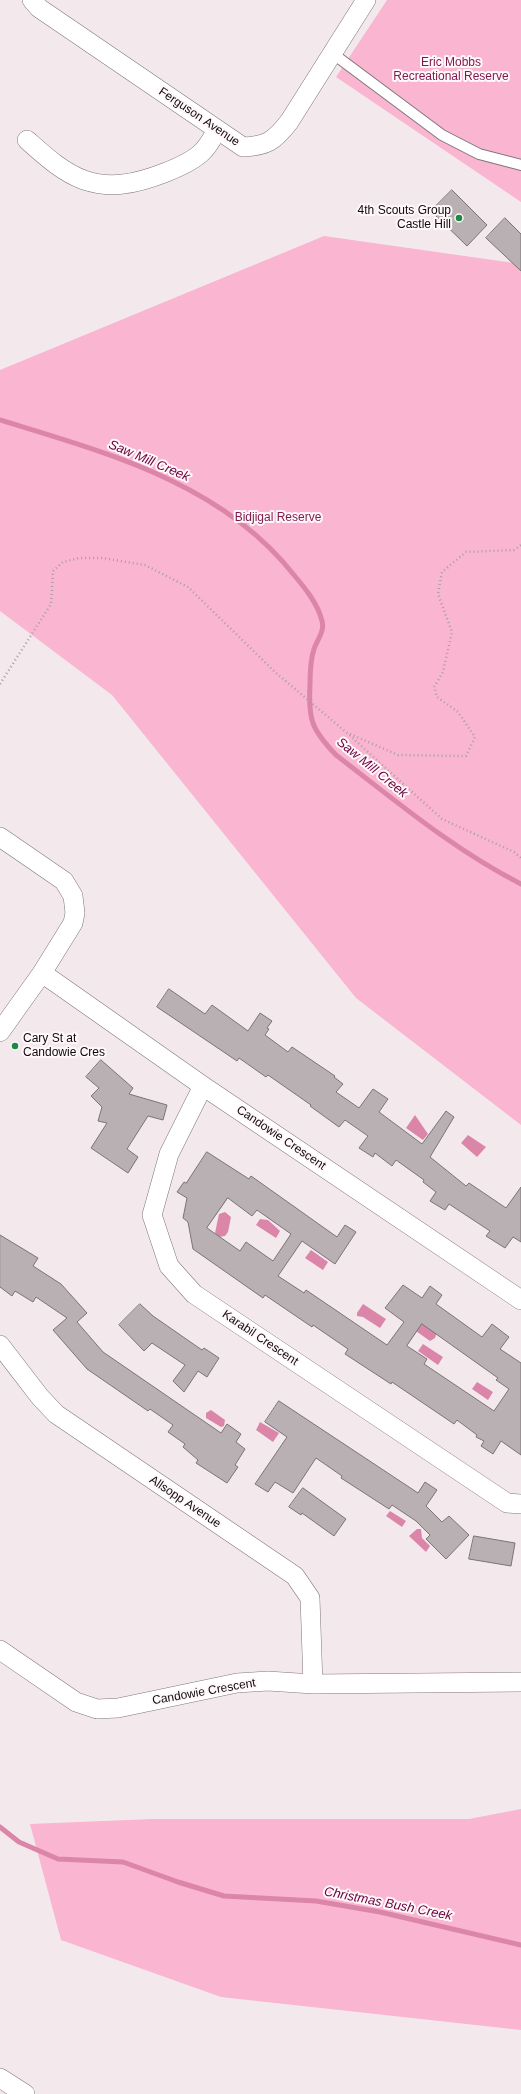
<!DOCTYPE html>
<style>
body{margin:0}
canvas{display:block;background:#f3e9ec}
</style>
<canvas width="521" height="2094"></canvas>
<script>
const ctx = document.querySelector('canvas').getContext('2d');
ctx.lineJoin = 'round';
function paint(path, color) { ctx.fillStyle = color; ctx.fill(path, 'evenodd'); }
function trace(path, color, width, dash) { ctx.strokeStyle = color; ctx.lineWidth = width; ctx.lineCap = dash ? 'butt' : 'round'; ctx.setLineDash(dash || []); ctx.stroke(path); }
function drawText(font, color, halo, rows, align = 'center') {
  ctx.font = font + ' Helvetica,sans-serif'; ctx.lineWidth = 4; ctx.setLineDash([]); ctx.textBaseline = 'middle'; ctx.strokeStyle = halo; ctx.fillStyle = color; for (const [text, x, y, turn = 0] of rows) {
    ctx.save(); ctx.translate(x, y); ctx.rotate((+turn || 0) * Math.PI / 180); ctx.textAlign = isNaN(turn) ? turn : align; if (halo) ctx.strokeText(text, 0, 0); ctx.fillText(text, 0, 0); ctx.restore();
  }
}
paint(new Path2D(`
 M387,0h134v202l-185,-125z
 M324,236l190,27 7,5v857l-165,-127 -244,-303 -112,-84v-241z
 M521,1809v221l-300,-33 -160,-57 -31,-116 122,-5h317z`), '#fab5d0');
paint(new Path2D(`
 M415,1115l13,19 -5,6 -17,-12z
 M468,1135l18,12 -9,10 -16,-14z
 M225,1212l6,5 -3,15 -3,4 -6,1 -4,-4 4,-19z
 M260,1219l8,1 12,11 -4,7 -20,-13z
 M311,1250l17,12 -5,8 -18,-12z
 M363,1304l23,15 -6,9 -17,-11 -6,-1v-3z
 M419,1320l18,12 -2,6 -5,3 -17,-12z
 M423,1344l20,13 -5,8 -20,-14z
 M477,1382l16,10 -5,8 -16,-11z
 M211,1410l14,10 -1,6 -3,1 -15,-9v-5z
 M260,1422l19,11 -6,9 -17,-12z
 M390,1511l16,10 -4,6 -16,-11z
 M417,1529h4l1,9 8,8 -4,6 -17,-16z`), '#db86a9');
trace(new Path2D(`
 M0,420c107,33 222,63 294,155 11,13 24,29 28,46 3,10 -5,19 -8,28 -4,12 -4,24 -4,36 -2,35 2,45 26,70 60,46 118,95 185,129
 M0,1827l19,15 39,17 65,3 55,20 46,14 92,5 64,11 141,33`), '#db86a9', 5);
const building = new Path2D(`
 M452,190l35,35 -20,21 -36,-35z
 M505,218l16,16v37l-35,-33z
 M169,989l36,25 7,-9 36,26 12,-18 12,8 -5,7 2,1 -4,6 23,17 4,-5 43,29 -1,1 9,7 -7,8 23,16 14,-19 15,10 -9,13 43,32 24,-33 8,6 -24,40 36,29 3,-3 37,25 15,-21v55l-8,-5 -8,11 -19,-12 4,-5 -41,-27 -4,6 -15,-9 6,-9 -13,-10 1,-2 -28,-20 -4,6 -17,-13 -2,4 -14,-9 9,-12 -23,-16 -6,7 -29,-21 1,-1 -43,-30 -2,2 -27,-19 -2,3 -80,-54z
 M101,1060l32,28 -4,6 38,11 -4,15 -15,-4 -21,33 11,8 -10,16 -37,-25 16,-25 -9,-2 4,-14 -11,-11 8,-8 -13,-11z
 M207,1152l42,27 2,-3 86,61 8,-12 11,7 -21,32 -33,-23 -24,35 26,17 2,-3 81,55 17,-23 -19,-14 18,-23 19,13 8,-12 12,9 -6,9 46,33 10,-13 17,13 -9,12 21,14v92l-20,-14 -8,13 -12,-8 3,-5 -8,-4 1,-2 -20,-15 -3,4 -62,-42 -1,2 -46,-30 3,-5 -35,-24 -1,2 -47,-32 -2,3 -70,-49 -5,-27 -5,-4 4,-20 -10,-6 7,-10 2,1zM228,1198l24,18 5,-6 34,24 -18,27 -27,-19 -6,9 -33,-23zM422,1324l76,54 -2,2 13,9 -15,22 -70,-47 3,-5 -20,-13z
 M0,1235l38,23 -5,8 28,18 26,29 -10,9 26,30 118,81 6,-9 14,10 -5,8 9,7 -10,16 3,2 -11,16 -31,-20 2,-3 -15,-13 2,-3 -17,-12 5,-7 -23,-16 -2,2 -61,-42 -34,-39 14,-12 -31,-21 -3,5 -18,-11 -3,5 -12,-9z
 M140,1304l13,12 49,34 2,-2 15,10 -12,19 -9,-6 -14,21 -11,-11 12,-16 -33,-22 -8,8 -25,-26z
 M279,1401l139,92 7,-11 12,8 -11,16 16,16 7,-6 20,19 -23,24 -20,-20 4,-4 -14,-14 -24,-16 -3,4 -48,-31 1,-2 -26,-18 -23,35 -18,-11 -7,10 -13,-8 32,-47 -22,-15z
 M303,1488l43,31 -12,17 -32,-23 -1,2 -12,-8z
 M474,1536l41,7 -4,23 -42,-7z`);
paint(building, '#b9b0b3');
trace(building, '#7b7376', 1);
const lane = new Path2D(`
 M332,53l110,82 37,19 42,11`);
const street = new Path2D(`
 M32,0l7,8 204,139c24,-1 31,-6 46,-25l77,-122
 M27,140c17,15 35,32 57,40 12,4 26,6 39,4 21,-2 66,-18 80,-33 6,-6 10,-14 14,-21
 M0,837l64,44 9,15 2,17 -2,10 -31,50 -42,59
 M42,973l161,113 318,214
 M203,1086l-34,68 -17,61 17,51 25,28 313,209 14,1
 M0,1345l40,52 16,17 239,162 15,22 3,86
 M0,1650l76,52 21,7 21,-1 119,-25 31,-2 45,3 208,-2
 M0,2078l25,16`);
trace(lane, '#80777a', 12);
trace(street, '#80777a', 20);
trace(new Path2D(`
 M0,684l51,-80 2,-33 10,-9 16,-4h24l42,7 43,22 87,85 72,61 95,86 72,33 7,6
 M350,734l48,21 68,1 9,-19 -17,-25 -21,-15 -3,-10 9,-15 9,-40 -14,-38 4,-22 24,-20 48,-2 7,-5`), '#a79fa2', 2.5, [1, 3]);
trace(lane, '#fff', 10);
trace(street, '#fff', 19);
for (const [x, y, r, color] of [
 [459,218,4,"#1d8a41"],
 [15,1046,4,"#1d8a41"]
]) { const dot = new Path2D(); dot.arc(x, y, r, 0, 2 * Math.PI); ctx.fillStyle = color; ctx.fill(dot); trace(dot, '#fff7fa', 1.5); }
drawText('12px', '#7d194d', '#fff7fa', [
 ["Eric Mobbs",451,63],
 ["Recreational Reserve",451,77],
 ["Bidjigal Reserve",278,518]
]);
drawText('12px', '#0e0b0c', '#fff7fa', [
 ["Ferguson Avenue",199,117,34],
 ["Candowie Crescent",281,1138,34],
 ["Karabil Crescent",260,1338,34],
 ["Allsopp Avenue",185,1502,34],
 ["Candowie Crescent",204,1692,-10]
]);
drawText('12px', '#0e0b0c', '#fff7fa', [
 ["4th Scouts Group",451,211],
 ["Castle Hill",451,225],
 ["Cary St at",23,1039,"left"],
 ["Candowie Cres",23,1053,"left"]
], 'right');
drawText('italic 13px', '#6b003e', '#fff7fa', [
 ["Saw Mill Creek",149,461,23],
 ["Saw Mill Creek",372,768,39],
 ["Christmas Bush Creek",388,1904,11]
]);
</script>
